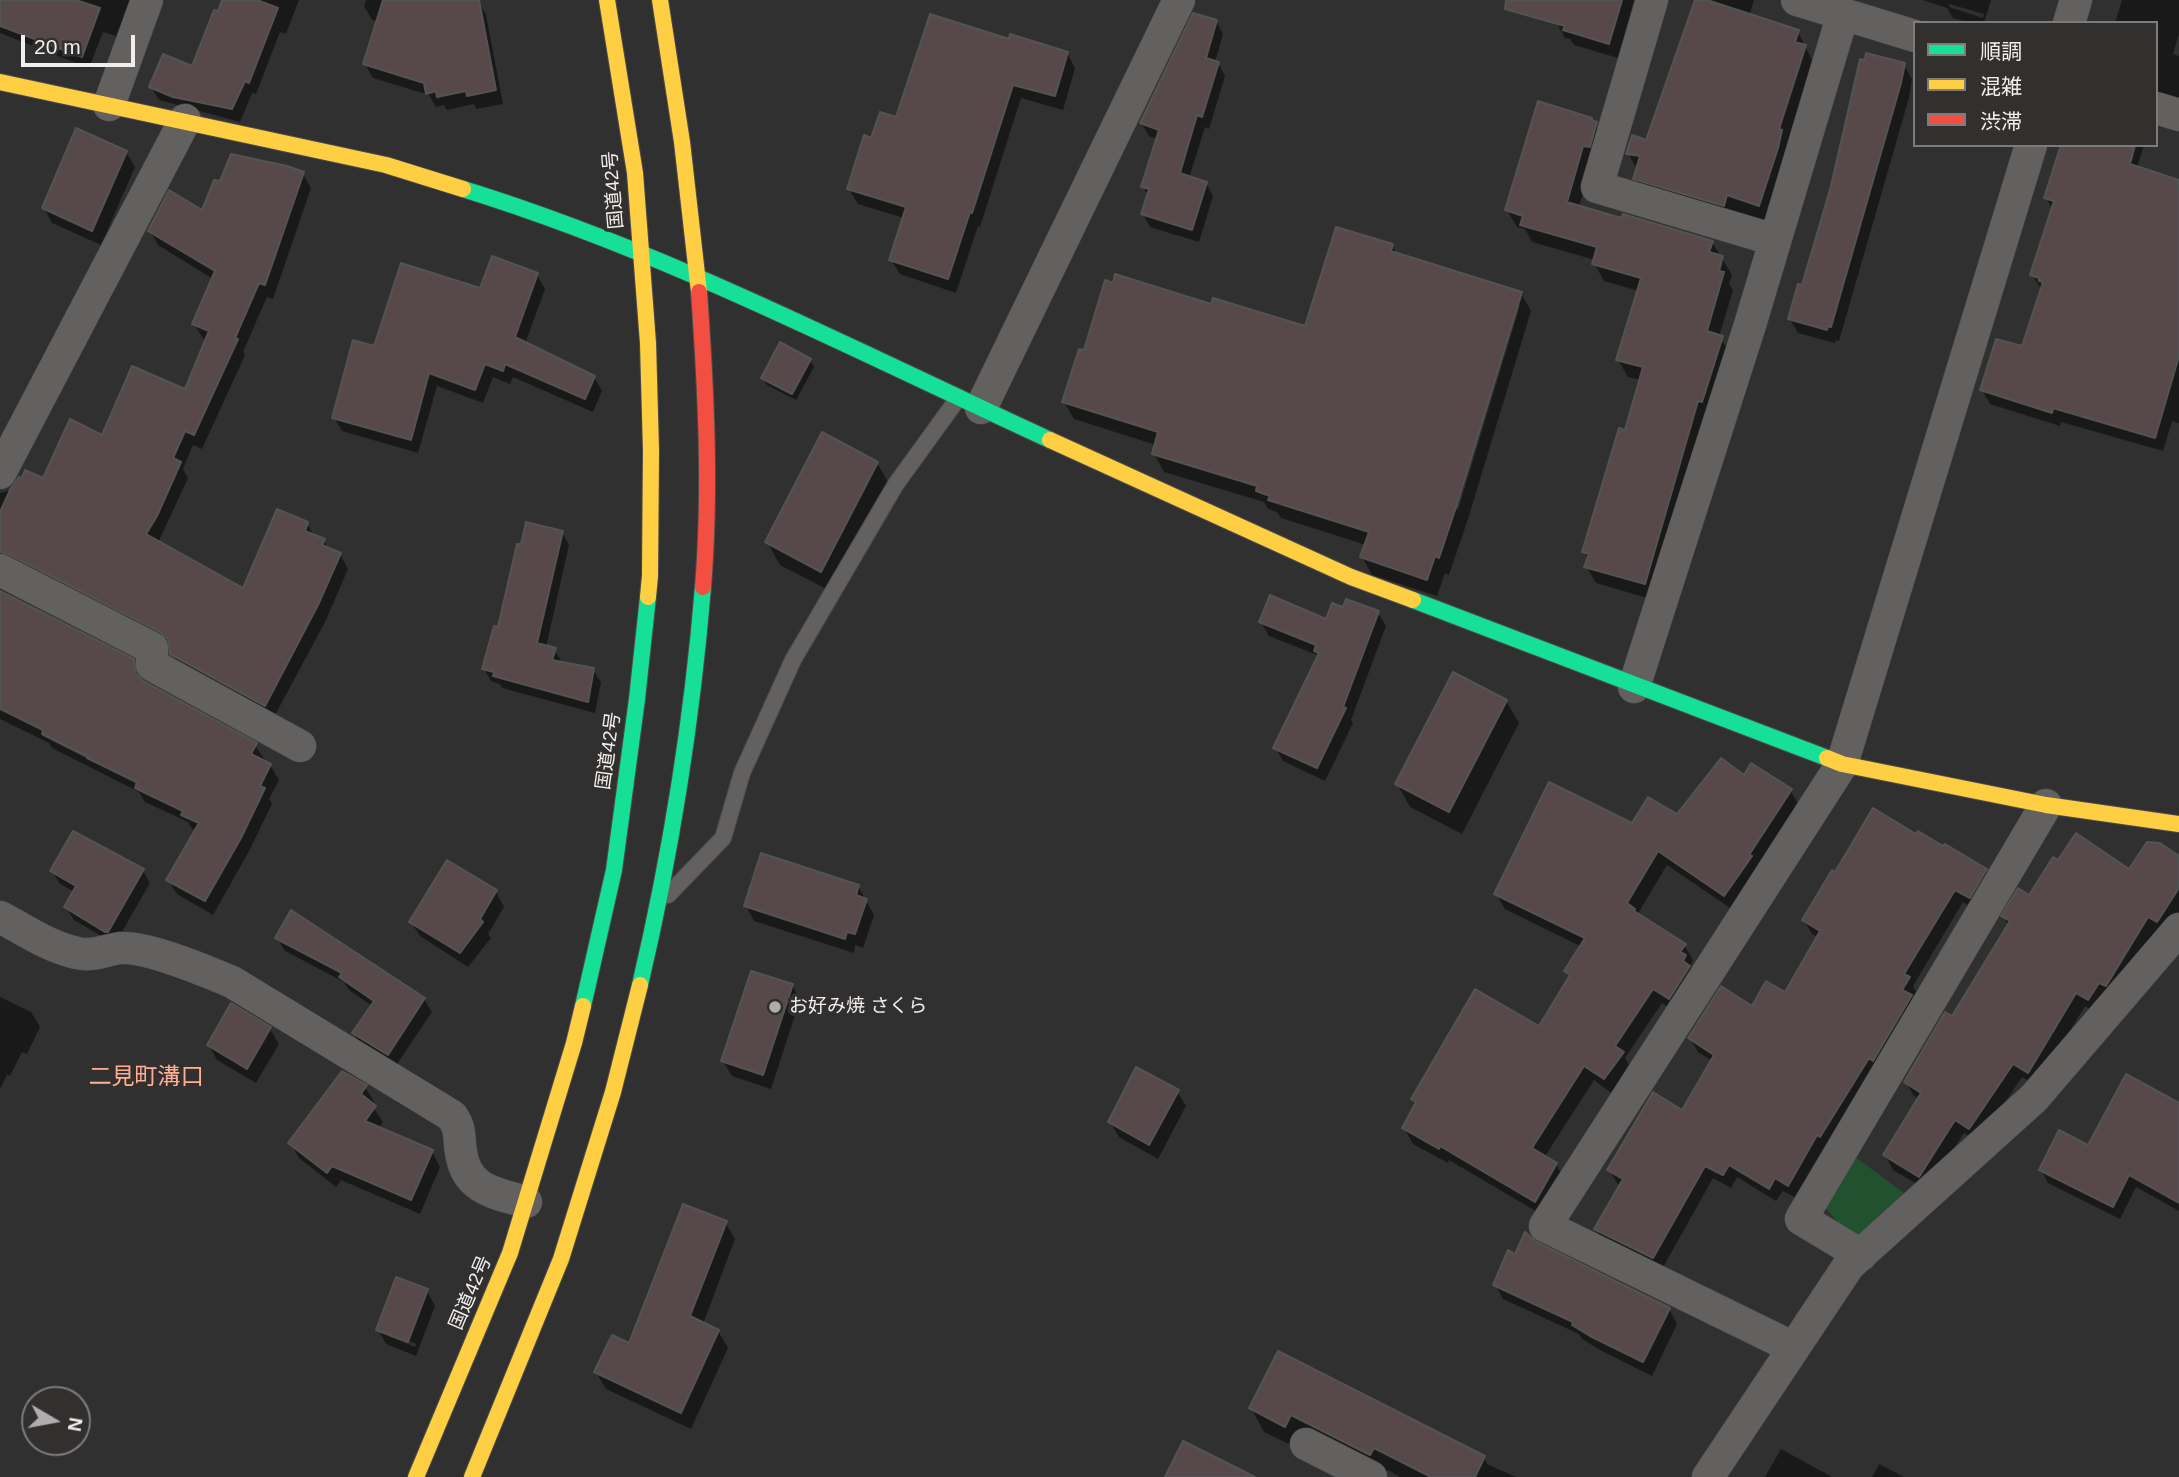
<!DOCTYPE html>
<meta charset="utf-8">
<style>
body{margin:0}
#map{position:relative;width:2179px;height:1477px;overflow:hidden;background:#313030;font-family:Helvetica,"Noto Sans JP",sans-serif}
canvas{display:block}
.legend{position:absolute;left:1913px;top:21px;width:245px;height:126px;box-sizing:border-box;background:#32302f;border:2px solid #7e7c7b;margin:0;padding:9px 12px;list-style:none;font-size:21px;color:#f1efee}
.legend li{display:flex;align-items:center;gap:14px;height:35px}
.legend b{width:35px;border:2px solid #7e7c7b}
.north{position:absolute;left:21px;top:1386px;width:70px;height:70px;box-sizing:border-box;background:#32302f;border:2px solid #7e7c7b;border-radius:50%;rotate:100deg;font-size:19px;font-weight:700;line-height:28px;text-align:center;color:#f1efee}
.north::after{content:'';display:block;margin:auto;width:24px;height:32px;background:#aeacac;clip-path:polygon(50% 0,100% 100%,50% 72%,0 100%)}
.scale{position:absolute;left:21px;top:35px;width:114px;height:32px;box-sizing:border-box;border:4px solid #f1efee;border-top:0;padding-left:9px;font-size:21px;line-height:24px;white-space:nowrap;color:#f1efee;-webkit-text-stroke:5px #32302f;paint-order:stroke}
</style>
<div id="map">
<canvas width="2179" height="1477"></canvas>
<ul class="legend">
<li><b style="height:9px;background:#16e098"></b>順調</li>
<li><b style="height:9px;background:#ffcf43"></b>混雑</li>
<li><b style="height:9px;background:#f24e42"></b>渋滞</li>
</ul>
<div class="north">N</div>
<div class="scale">20 m</div>
</div>
<script>
const ctx = document.querySelector('canvas').getContext('2d');
ctx.lineJoin = 'round';
function paint(path, color) { ctx.fillStyle = color; ctx.fill(path, 'evenodd'); }
function trace(path, color, width, dash) { ctx.strokeStyle = color; ctx.lineWidth = width; ctx.lineCap = dash ? 'butt' : 'round'; ctx.setLineDash(dash || []); ctx.stroke(path); }
function drawText(font, color, halo, rows, align = 'center') {
  ctx.font = font + ' Helvetica,"Noto Sans JP",sans-serif'; ctx.lineWidth = 7; ctx.setLineDash([]); ctx.textBaseline = 'middle'; ctx.strokeStyle = halo; ctx.fillStyle = color; for (const [text, x, y, turn = 0] of rows) {
    ctx.save(); ctx.translate(x, y); ctx.rotate((+turn || 0) * Math.PI / 180); ctx.textAlign = isNaN(turn) ? turn : align; if (halo) ctx.strokeText(text, 0, 0); ctx.fillText(text, 0, 0); ctx.restore();
  }
}
paint(new Path2D(`
 M1850,1153l54,40 -48,50 -34,-39z`), '#21512e');
paint(new Path2D(`
 M0,0h138l-16,38 -19,-6 -14,36 -89,-35z
 M224,0h75l-13,34 -6,-2 -24,62 -4,-1 -12,29 -81,-22 -8,-13 42,-19z
 M366,0h112l8,15 17,89 -27,5 -2,-5 -27,6 -3,-5 -8,2 -7,-12 -56,-17 -8,-14 13,-42 -6,-2 -8,-14z
 M1563,0h71l-16,58 -44,-13 -4,-6 -5,-1 -8,-15z
 M1697,0h57l-5,16 49,16 17,34 -45,158 -124,-27 -11,-19 3,-7 -10,-18 19,-11z
 M1991,0l-7,23h-15l-16,-5 -6,-10 -24,-8zM1949,4l35,10 -1,4 -34,-11z
 M2122,0h57v34l-6,20 6,2v52l-23,-4v-81h-41z
 M1216,21l7,13 -8,28 3,1 7,13 -16,53 -4,-2 -16,51 17,5 7,13 -14,46 -49,-15 -7,-13 5,-18 -5,-9 14,-48 -8,-3 -8,-13z
 M1010,41l57,12 8,15 -12,42 -42,-12 -41,129 -2,-1 -22,67 -56,-19 -9,-14 13,-42 -46,-14 -9,-15 24,-49 24,-20z
 M1904,65l8,14 -3,19 -70,243 -3,-1 -1,3 -37,-10 -8,-14z
 M1591,119l15,22 -14,21 -13,45 133,35 20,33 -3,9 4,6 -14,47 13,18 -78,245 -58,-17 -10,-17 3,-6 -5,-8 42,-120 15,-52 -13,-3 -10,-17 21,-69 -35,-10 -10,-18 1,-3 -63,-18 -7,-13 -8,-2 -10,-17z
 M2094,145h50l-7,23 42,14v241l-7,-2 -9,30 -102,-29 -1,4 -70,-22 -8,-14 41,-41 19,-59 -10,-15 21,-65 -7,-12z
 M126,152l9,15 -34,78 -49,-22 -8,-15z
 M303,174l8,14 -38,111 -6,-2 -24,55 2,3 -43,94 -9,-4 -10,24 5,9 -30,65 86,47 63,-66 8,13 8,3 6,9 11,5 8,15 -22,51 -53,99 -92,-50 -9,-15 -1,-8 -153,-78h-18v-75l44,-13 59,-43 83,-46 21,-51 -4,-2 -9,-14 19,-45 -55,-34 -8,-14z
 M1392,245l6,11 123,37 10,18 -63,208 -19,56 -4,-2 -8,23 -65,-21 -10,-18 4,-12 -85,-27 -4,-6 -9,-3 -4,-7 -100,-30 -10,-18 2,-9 -82,-26 -10,-17 21,-50 127,-45 94,21zM1516,305h4l-62,205 -4,-1z
 M537,275l8,14 -20,55 69,33 8,14 -9,21 -80,-35 -3,7 -17,-7 -10,26 -46,-17 -19,67 -76,-22 -8,-14 41,-69 106,-58z
 M810,360l4,7 -18,33 -29,-15 -4,-7z
 M877,463l13,22 -56,108 -54,-28 -13,-23z
 M562,532l7,13 -23,102 8,2 9,15 30,6 8,12 -6,31 -93,-25 -2,-4 -9,-3 -7,-12 15,-39z
 M0,593l132,68 9,15 1,6 113,63 9,14 -1,2 7,4 9,15 -10,19 3,5 -24,49 -35,62 -36,-21 -9,-14 28,-49 -4,-2 -4,-7 -43,-20 -6,-10 -87,-44 -3,-5 -49,-24zM45,734l101,51 -2,3 -99,-51z
 M1345,609l33,4 8,13 -35,94 2,3 -28,58 -42,-20 -8,-14 45,-91 -51,-20 -8,-14 66,-1z
 M1506,701l13,22 -57,111 -52,-27 -13,-23z
 M1744,778l46,12 9,15 -66,105 -66,-45 -30,50 47,30 9,15 -3,6 4,6 -16,41 -16,-10 -37,55 6,11 -18,25 -19,-14 -50,78 12,6 9,16 -21,36 -95,-56 -1,3 -35,-19 -9,-16 13,-23 -4,-6 126,-71 31,-50 -4,-7 16,-24 -77,-38 -9,-15 137,-68 45,-10z
 M74,833l69,38 7,12 -35,61 -41,-24 -8,-13 9,-15 -15,-8 -8,-13z
 M1917,836l68,34 8,14 -16,27 -14,-9 -50,84 3,6 -4,6 7,12 -91,139 -3,-2 -29,51 -13,-7 -7,10 -39,-24 -6,11 -18,-10 -52,93 -57,-28 -8,-14 25,-43 -4,-3 -8,-13 73,-57 30,-52 -14,-9 -8,-14 62,-30 34,-13 33,-57 -7,-4 -8,-14 32,-45z
 M2179,858v57l-14,20 -8,-5 -41,67 -20,16 -11,-7 -48,80 -15,-9 -44,65 -14,-9 -37,57 -34,-20 -8,-15 34,-56 -5,-3 -8,-14 47,-63 56,-93 -6,-10 27,-19z
 M858,886l16,29 -11,33 -8,-3 -1,8 -100,-32 -8,-15z
 M496,892l8,15 -16,27 3,4 -23,29 -48,-31 -9,-14z
 M277,938l147,61 8,13 -37,55 -34,-21 -7,-12 18,-28 -23,-16 -5,-8 -59,-31z
 M792,985l8,15 -29,89 -39,-13 -9,-15z
 M0,997l31,15 9,15 -13,27 -5,-2 -12,24 -3,-1 -7,14z
 M231,1005l39,24 9,15 -23,39 -39,-23 -8,-15z
 M365,1087l9,15 -2,3 11,17 -5,7 54,23 8,15 -20,47 -79,-34 -5,7 -37,-29 -8,-15z
 M1177,1091l9,15 -28,53 -39,-22 -9,-15z
 M2179,1105v106l-43,-24 -16,32 -72,-36 -7,-13z
 M725,1222l10,17 -32,85 15,7 10,17 -37,81 -85,-40 -10,-17 34,-26z
 M1536,1244l133,65 8,15 -25,52 -52,-26 -18,-11 -3,-5 -76,-35 -8,-15 21,-28z
 M427,1291l8,15 -19,50 -30,-12 -8,-15zM388,1332l28,12 -1,3 -27,-11z
 M1278,1354l206,104 3,6 29,13h-116l-13,-7 -3,7 -85,-28 -35,-17 -13,-24z
 M1781,1449l51,28h-67z
 M1879,1464l25,13h-32z`), '#0007');
const building = new Path2D(`
 M0,0h76l24,8 -18,49 -82,-31z
 M222,0h35l21,8 -29,75 -4,-2 -13,28 -59,-12 -24,-10 14,-33 29,12 22,-56 4,1z
 M383,0h96l17,90 -29,6 -1,-5 -29,6 -1,-6 -10,3 -2,-11 -61,-19z
 M1506,0h116l-13,44 -46,-14 2,-4 -60,-17z
 M1695,0h12l92,30 -4,12 11,3 -27,84 3,1 -4,18 -19,58 -32,-11 -3,11 -91,-27 7,-23 -14,-2 6,-19 14,5z
 M1193,13l24,7 -11,38 13,4 -17,55 -5,-2 -17,58 27,9 -15,48 -51,-16 8,-25 -8,-2 18,-57 -19,-7z
 M930,14l79,25 1,-5 58,18 -13,44 -42,-11 -41,128 -2,-1 -22,67 -59,-19 17,-53 -59,-18 17,-54 7,3 9,-26 16,5z
 M1866,53l39,10 -4,20 -70,244 -3,-1 -1,4 -39,-11 10,-35 4,1 29,-99 29,-127 5,1z
 M1538,101l54,17 -1,2 6,2 -7,25 -7,-1 -16,56 54,16 2,-4 90,27 -4,11 14,4 -4,15 5,1 -17,59 16,5 -21,66 -4,-1 -53,183 -61,-17 5,-13 -7,-2 37,-124 6,2 18,-63 -27,-7 25,-82 -49,-14 5,-17 -77,-22 3,-9 -18,-6z
 M76,128l51,23 -35,80 -50,-23z
 M2061,145h74l-5,19 49,16v176l-24,82 -102,-30 -1,5 -72,-23 16,-51 26,7 21,-64 -4,-1v-3l-9,-3 24,-74 -10,-3z
 M231,154l56,12 17,6 -39,113 -6,-2 -24,55 3,1 -44,96 -9,-4 -12,27 8,4 -24,54 -11,18 97,54 34,-79 31,13 -3,9 20,8 -3,6 19,8 -23,52 -53,101 -95,-52 -2,-15 -8,-7 -152,-78 -8,-2v-40l11,-24 8,-11 3,1 3,-8 18,8 27,-59 32,16 30,-69 53,23 24,-58 -17,-7 23,-53 -67,-40 21,-41 33,20 12,-30 6,1z
 M1336,227l57,17 -2,7 131,41 -64,209 -19,57 -4,-2 -8,24 -67,-23 9,-25 -101,-32 2,-4 -14,-5 1,-5 -105,-32 6,-22 -96,-30 17,-53 5,1 21,-70 8,3 2,-9 96,30 2,-6 92,28z
 M492,256l46,17 -23,64 80,39 -10,23 -80,-35 -2,7 -18,-7 -10,26 -46,-17 -18,67 -79,-22 21,-78 21,6 27,-83 79,25z
 M780,342l31,17 -19,35 -31,-16z
 M822,432l56,30 -57,110 -56,-30z
 M526,522l37,9 -26,112 19,5 -4,12 42,8 -6,34 -95,-26 1,-4 -12,-3 12,-43 4,1 19,-83h4z
 M0,591l134,68 2,15 7,7 114,62 -6,11 20,10 -11,22 5,2 -24,50 -36,63 -39,-21 33,-57 -18,-8 2,-4 -48,-23 2,-6 -50,-24 1,-1 -46,-23 1,-4 -43,-21z
 M1270,595l56,24 6,-16 11,4 3,-8 33,12 -36,96 3,1 -29,60 -44,-20 46,-95 -5,-2 2,-6 -57,-23z
 M1453,672l54,28 -58,112 -54,-28z
 M1721,758l23,17 7,-12 41,26 -43,66 3,1 -28,40 -66,-45 -31,52 8,6 -1,2 52,33 -6,8 6,3 -3,6 7,5 -21,33 -16,-10 -38,57 9,6 -20,27 -20,-13 -52,82 25,15 -22,39 -95,-56 -1,3 -37,-21 14,-26 -5,-3 64,-110 64,37 31,-51 -6,-4 21,-33 -91,-44 55,-112 83,41 16,-26 29,17z
 M1873,808l43,26 2,-3 25,15 2,-2 42,25 -17,29 -15,-8 -51,84 6,3 -8,13 10,5 -39,66 -4,-3 -49,79 -3,-2 -29,51 -13,-8 -6,11 -40,-24 -6,10 -18,-9 -52,92 -59,-29 29,-50 -16,-9 46,-78 29,18 32,-55 -26,-17 33,-52 31,20 14,-25 19,11 35,-61 -18,-11 30,-50 3,2z
 M73,831l71,38 -36,63h-3l-41,-25 12,-21 -26,-15z
 M2076,833l53,36 18,-27 13,1 19,13v32l-22,34 -9,-5 -42,69 -7,-3 -11,17 -12,-7 -48,80 -15,-9 -44,65 -14,-9 -36,57 -36,-22 38,-62 -17,-11 41,-70 7,4 58,-95 -9,-5 17,-28 11,7 24,-38 5,3z
 M761,853l98,32 -3,10 11,4 -12,35 -8,-2 -2,7 -101,-33z
 M447,860l50,30 -17,29 3,3 -23,31 -51,-31z
 M291,910l134,88 -37,57 -36,-22 22,-32 -35,-24 3,-4 -67,-35z
 M751,971l42,13 -30,91 -42,-14z
 M231,1003l40,24 -24,42 -40,-24z
 M1136,1067l43,23 -30,55 -41,-23z
 M342,1071l25,14 -6,9 15,12 -11,15 68,29 -22,50 -79,-34 -5,7 -39,-30z
 M2126,1074l53,29v100l-50,-28 -16,32 -74,-37 20,-40 29,15z
 M683,1204l44,17 -37,95 29,14 -38,83 -87,-41 18,-37 17,8z
 M1525,1232l12,10 133,66 -27,54 -53,-26 -18,-11 1,-3 -80,-37 15,-35 7,4z
 M396,1277l32,12 -20,53 -32,-12z
 M1278,1351l207,105 -10,21h-44l-57,-29 -4,7 -79,-40 -6,12 -36,-19z
 M1183,1441l72,36h-90z`);
paint(building, '#57494a');
trace(building, '#545353', 2);
const lane = new Path2D(`
 M668,895l55,-57 19,-65 51,-113 103,-176 63,-87`);
const street = new Path2D(`
 M1652,0l-55,187 178,53
 M1797,0l118,36
 M2069,23l7,-23
 M109,105l38,-105
 M2156,108l23,7
 M981,408l198,-408
 M0,473l185,-353
 M0,570l152,78v17l148,81
 M1634,687l116,-362 93,-311
 M0,917c25,13 49,30 77,36 16,4 28,-3 43,-5 27,-2 86,23 112,34l220,134c10,15 6,20 9,36 5,38 34,41 65,50
 M1861,1255l-60,-36 245,-414
 M1792,1347l-247,-121 297,-462 189,-619
 M1306,1444l65,33
 M1708,1477l141,-212 185,-167 145,-169`);
const fast = new Path2D(`
 M463,189c204,63 393,162 587,251
 M1413,600l414,158
 M640,985c31,-132 52,-263 63,-398
 M583,1006l31,-136 23,-171 11,-102`);
const slow = new Path2D(`
 M607,0l28,173 13,170 3,107 -1,126 -2,21
 M660,0l22,142 17,150
 M0,82l386,83 77,24
 M1050,440l301,137 62,23
 M1827,758l15,6 204,41 133,19
 M416,1477l94,-224 64,-210 9,-37
 M472,1477l89,-218 52,-167 27,-107`);
const jam = new Path2D(`
 M699,292c7,98 12,197 4,295`);
trace(lane, '#4d4c4c', 18);
trace(street, '#4d4c4c', 33);
trace(fast, '#4d4c4c', 18);
trace(slow, '#4d4c4c', 18);
trace(jam, '#4d4c4c', 18);
trace(lane, '#626160', 16);
trace(street, '#626160', 32);
trace(fast, '#16e098', 16);
trace(slow, '#ffcf43', 16);
trace(jam, '#f24e42', 16);
for (const [x, y, r, color] of [
 [775,1007,7,"#aeacac"]
]) { const dot = new Path2D(); dot.arc(x, y, r, 0, 2 * Math.PI); ctx.fillStyle = color; ctx.fill(dot); trace(dot, '#32302f', 2.5); }
drawText('19px', '#f1efee', '#32302f', [
 ["国道42号",614,190,-95],
 ["国道42号",609,751,-82],
 ["国道42号",471,1293,-67]
]);
drawText('19px', '#f1efee', '#32302f', [
 ["お好み焼 さくら",789,1007]
], 'left');
drawText('23px', '#fdae94', '#32302f', [
 ["二見町溝口",146,1078]
]);
</script>
